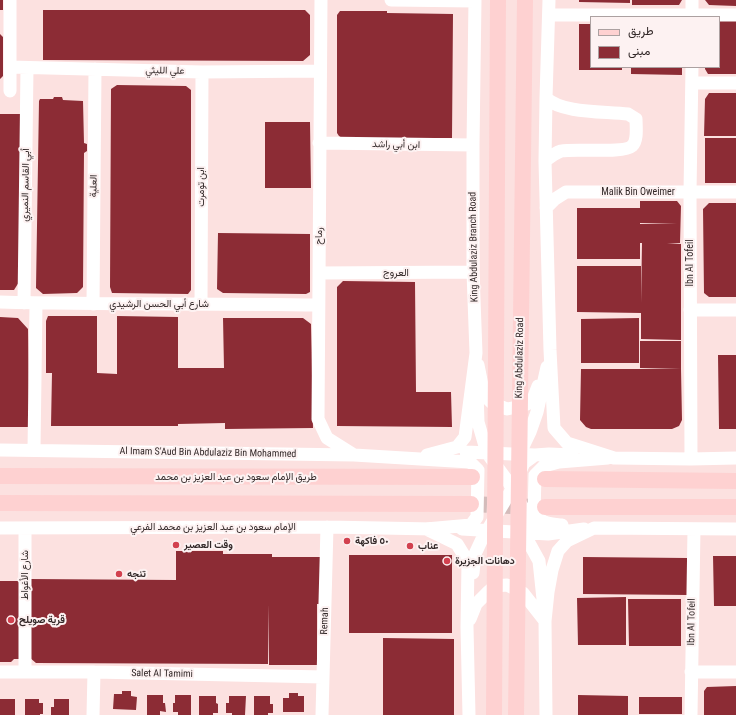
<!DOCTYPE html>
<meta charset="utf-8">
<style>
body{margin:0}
#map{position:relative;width:736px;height:715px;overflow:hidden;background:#fce1e0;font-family:"Roboto Condensed",Vazirmatn,sans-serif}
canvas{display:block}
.legend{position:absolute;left:590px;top:16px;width:130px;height:52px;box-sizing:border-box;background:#fdf2f2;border:1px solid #aca1a1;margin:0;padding:5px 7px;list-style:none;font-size:12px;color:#322828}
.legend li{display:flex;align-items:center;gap:8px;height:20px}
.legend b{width:20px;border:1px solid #aca1a1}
</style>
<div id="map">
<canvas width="736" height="715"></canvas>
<ul class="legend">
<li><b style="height:5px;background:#fed1d1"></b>طريق</li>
<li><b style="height:11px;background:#8c2c35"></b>مبنى</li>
</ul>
</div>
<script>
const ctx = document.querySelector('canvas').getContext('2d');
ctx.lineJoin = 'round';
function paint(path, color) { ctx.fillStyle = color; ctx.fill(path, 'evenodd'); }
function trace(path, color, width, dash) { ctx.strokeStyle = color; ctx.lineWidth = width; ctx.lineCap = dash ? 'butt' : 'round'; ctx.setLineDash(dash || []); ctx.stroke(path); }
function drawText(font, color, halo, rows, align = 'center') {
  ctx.font = font + ' "Roboto Condensed",Vazirmatn,sans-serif'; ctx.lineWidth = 4; ctx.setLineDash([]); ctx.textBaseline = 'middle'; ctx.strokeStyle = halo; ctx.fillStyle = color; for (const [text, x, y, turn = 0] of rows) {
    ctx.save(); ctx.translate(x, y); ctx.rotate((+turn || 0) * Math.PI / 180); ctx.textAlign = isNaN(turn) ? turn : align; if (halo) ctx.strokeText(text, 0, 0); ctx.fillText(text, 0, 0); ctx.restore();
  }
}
paint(new Path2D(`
 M0,0h3v10h-3z
 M579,0h51v3l-51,-1z
 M632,0h50l-3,5h-47z
 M705,0h31v6l-27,-1z
 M43,10h262l5,5v40l-7,6 -260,-1z
 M340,11h47v2l66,1 -1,124h-110l-3,-2 -2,-3v-118z
 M719,21h17v53h-28l-3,-5v-2h14z
 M579,24h12v43h31v3h-43z
 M0,34l3,3v39l-3,3z
 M631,67h51v8l-51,-1z
 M117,85l69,1 5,4v200l-3,4 -76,-1 -2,-6 1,-198z
 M709,93h27v43h-32l1,-37z
 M54,97h8l1,3 20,1 1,42 3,1v7l-3,2 -1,134 -6,6 -34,1 -7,-6 3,-187 1,-2h13z
 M0,114h21l-2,168 -5,8h-14z
 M265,122h45l1,66h-46z
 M705,138h31v45h-31z
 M640,201h37l4,5 -1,37h-13l14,1v96l-40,-1v-26l-64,-1v-46h64v37l1,-60h-2v16h-63v-51h63zM640,223l37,1h-37z
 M709,203h27v94h-27l-5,-4 -1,-84z
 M218,233l92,1v58l-4,2 -83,-1 -6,-4z
 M343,281l72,1 1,110h35l1,35 -115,-1v-139z
 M48,316h49v57l20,1v-58l61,1v51h46l-1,-50h80l8,6 2,104 -88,1v-6l-47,1v2h-127l1,-53h-6v-52z
 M0,317l18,1 10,11 1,98h-29z
 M639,318v45h-58v-44z
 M640,341h41v28l-41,-1z
 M718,355h18v74h-17z
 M581,369h100l1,51 -3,6 -7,3h-81l-5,-2 -6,-7z
 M176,551h47v3h49v3h49v47h-4v61h-48v-61l-1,60 -232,-1 -7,-6v-78l147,1z
 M349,555h103v78h-103z
 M713,556h23v50h-22z
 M583,557l104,1v37l-104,-1z
 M0,581h22v78h-8l-3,3h-11z
 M626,597v48h-48l-1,-47z
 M628,599h53v47h-52z
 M383,638l71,1v76h-71z
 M736,686v29h-32v-24l3,-4z
 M122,691h9v5l6,1 -1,13 -23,-1 1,-15h8z
 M289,693h9v3h6v16h-21v-14h6z
 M147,695h16v8h2l1,9 -6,-1v4h-13z
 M175,695h16v20h-13v-3h-5v-9h2z
 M578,695l50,1v19h-50z
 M199,696h17v7l2,1v9h-5v2h-14z
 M229,696h17l-1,19h-13v-2h-6v-10h3z
 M254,696h16v8h3v9h-5v2h-14z
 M639,697h43v17h-43z
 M0,699h15v16h-15z
 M25,699h14v4h4v11h-3v1h-15z
 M54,699h15v16h-18v-8h3z`), '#8c2c35');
trace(new Path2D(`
 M471,504l62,3`), '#d4bcbb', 16, [16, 8]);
trace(new Path2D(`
 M321,0l-3,419 9,19 27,17
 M391,0l84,1
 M549,0l-3,98 -1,63 5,189 4,78 13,15 47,15 77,1 45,-1
 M549,15h187
 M692,17v-17
 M10,67l192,5 118,-1
 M692,83h44
 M10,91v-91
 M319,143l154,2
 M545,161c5,-4 10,-8 16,-10 15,-3 62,3 71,-5 6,-5 4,-20 4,-27l-8,-5c-23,-3 -65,0 -82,-16
 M546,208l9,-9 11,-7h170
 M319,273l154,-1
 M0,302c106,3 212,1 318,3
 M24,303l3,-235
 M201,303l1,-231
 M93,304l2,-235
 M690,310h46
 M478,365l6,30 8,8 15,6 10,-2 10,-3 6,-5 5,-13
 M477,392l1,30 9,31 22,30 24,43 7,5 8,3 36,-5
 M0,450l354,5 116,7 8,8 -1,47 -6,8 -45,4
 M34,450l2,-147
 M466,452l69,3 14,-1 23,1
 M520,453l10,-21 7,-20 10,-45
 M427,455l30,-8 8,-10 11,-84 -3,-81v-127l2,-145
 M691,459l-1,-267 2,-125
 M520,525l3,7 16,29 4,38
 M562,525c-13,-1 -18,-1 -28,-11l1,-39 9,-9 15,-4 49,-4
 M0,528l327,-1 107,2
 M426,529l31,15 11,18 -1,65 2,88
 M462,529l86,5
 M473,573l2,-19 7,-15 30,-50 12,-26 11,-8
 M470,619l6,-15 11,-11 8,-7 12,-1 16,8 22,28
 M25,671v-143
 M0,672h94l229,5
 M691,672h45
 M93,715l1,-43
 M322,715l5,-188
 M546,715l-1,-94 3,-29 4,-22 6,-19 9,-10 27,-13 142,1
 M691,715l3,-186`), '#fff', 13);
trace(new Path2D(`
 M0,476l472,1
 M545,479l191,2
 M0,503l471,1
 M545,507h191
 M494,715l4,-715
 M516,715l9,-715`), '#fed1d1', 16);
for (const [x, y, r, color] of [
 [347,541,4,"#d2414f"],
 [176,545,4,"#d2414f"],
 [410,546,4,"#d2414f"],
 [447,561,4,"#d2414f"],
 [119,574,4,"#d2414f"],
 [11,620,4,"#d2414f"]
]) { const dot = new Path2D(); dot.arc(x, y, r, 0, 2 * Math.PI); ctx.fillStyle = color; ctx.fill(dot); trace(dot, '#fdf2f2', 1.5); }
drawText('10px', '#322828', '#fdf2f2', [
 ["علي الليثي",165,71,1],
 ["ابن أبي راشد",396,145,1],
 ["أبي القاسم النميري",26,185,-89],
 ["العلية",94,186,-89],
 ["ابن تومرت",201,187,-90],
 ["Malik Bin Oweimer",638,192],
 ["رماح",319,236,-90],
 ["King Abdulaziz Branch Road",474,247,-91],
 ["Ibn Al Tofeil",690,263,-90],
 ["العروج",396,273],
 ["شارع أبي الحسن الرشيدي",159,304],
 ["King Abdulaziz Road",520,358,-89],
 ["Al Imam S'Aud Bin Abdulaziz Bin Mohammed",208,453,1],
 ["طريق الإمام سعود بن عبد العزيز بن محمد",236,477],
 ["الإمام سعود بن عبد العزيز بن محمد الفرعي",213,527],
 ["شارع الأغواط",25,575,-90],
 ["Remah",325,621,-88],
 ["Ibn Al Tofeil",692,622,-89],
 ["Salet Al Tamimi",162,674,1]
]);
drawText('bold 10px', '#322828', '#fdf2f2', [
 ["٥٠ فاكهة",355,541],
 ["وقت العصير",184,545],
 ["عناب",418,546],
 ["دهانات الجزيرة",455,561],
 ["تنجه",127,574],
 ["قرية صويلح",19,620]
], 'left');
</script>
